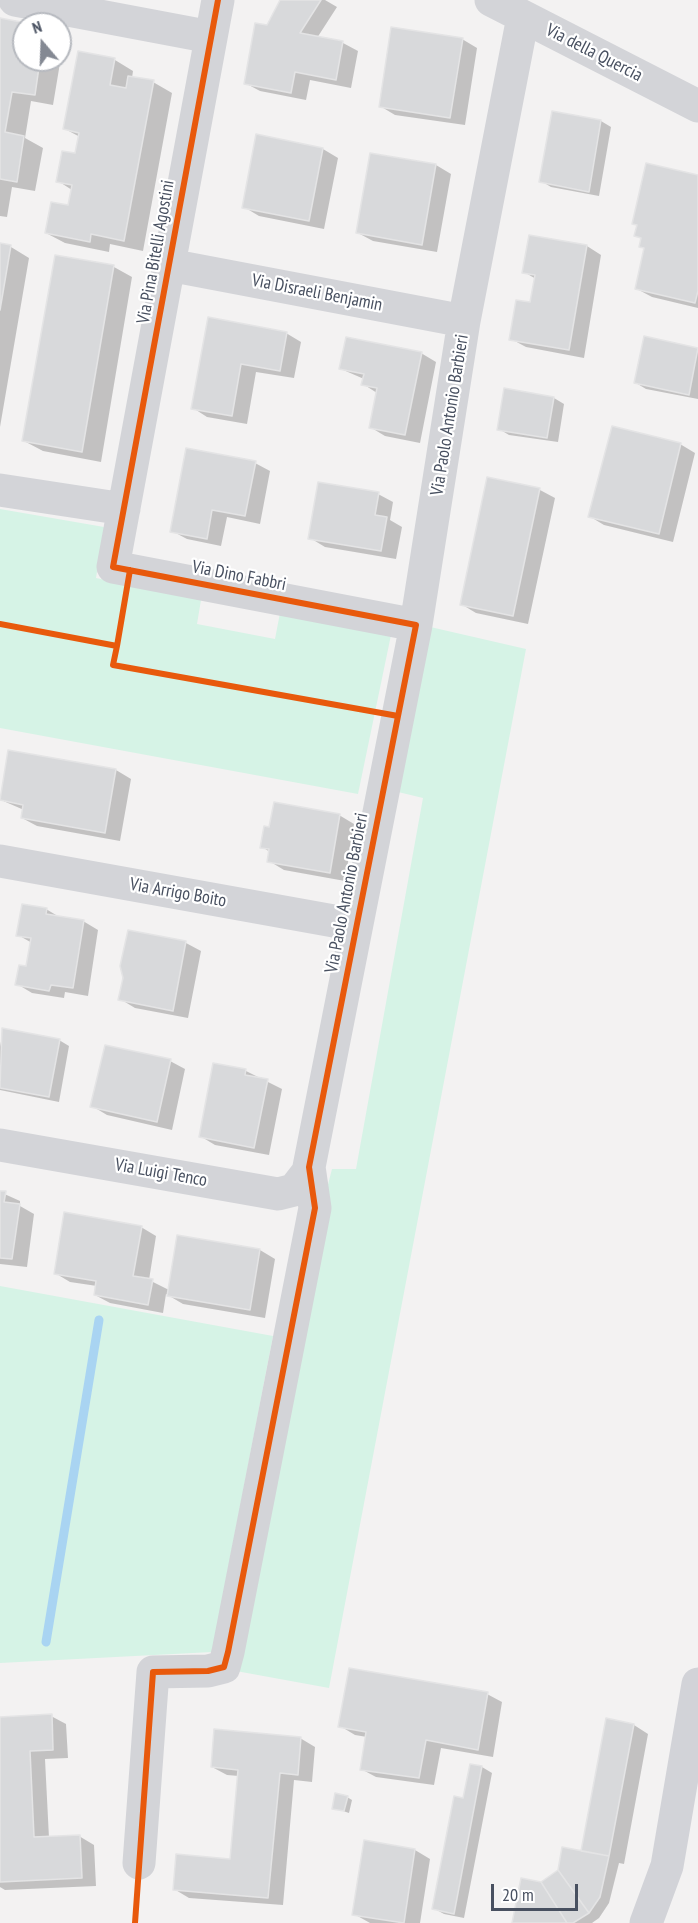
<!DOCTYPE html>
<style>
body{margin:0}
#map{position:relative;width:698px;height:1923px;overflow:hidden;background:#f3f2f2;font-family:"PT Sans Narrow",sans-serif}
canvas{display:block}
.north{position:absolute;left:12px;top:12px;width:60px;height:60px;box-sizing:border-box;background:#fff;border:2px solid #b6b9bf;border-radius:50%;rotate:341deg;font-size:16px;font-weight:700;line-height:24px;text-align:center;color:#485060}
.north::after{content:'';display:block;margin:auto;width:21px;height:27px;background:#848993;clip-path:polygon(50% 0,100% 100%,50% 72%,0 100%)}
.scale{position:absolute;left:491px;top:1884px;width:87px;height:27px;box-sizing:border-box;border:3px solid #485060;border-top:0;padding-left:8px;font-size:18px;line-height:21px;white-space:nowrap;color:#485060;-webkit-text-stroke:4px #fff;paint-order:stroke}
</style>
<div id="map">
<canvas width="698" height="1923"></canvas>
<div class="north">N</div>
<div class="scale">20 m</div>
</div>
<script>
const ctx = document.querySelector('canvas').getContext('2d');
ctx.lineJoin = 'round';
function paint(path, color) { ctx.fillStyle = color; ctx.fill(path, 'evenodd'); }
function trace(path, color, width, dash) { ctx.strokeStyle = color; ctx.lineWidth = width; ctx.lineCap = dash ? 'butt' : 'round'; ctx.setLineDash(dash || []); ctx.stroke(path); }
function drawText(font, color, halo, rows, align = 'center') {
  ctx.font = font + ' "PT Sans Narrow",sans-serif'; ctx.lineWidth = 4.5; ctx.setLineDash([]); ctx.textBaseline = 'middle'; ctx.strokeStyle = halo; ctx.fillStyle = color; for (const [text, x, y, turn = 0] of rows) {
    ctx.save(); ctx.translate(x, y); ctx.rotate((+turn || 0) * Math.PI / 180); ctx.textAlign = isNaN(turn) ? turn : align; if (halo) ctx.strokeText(text, 0, 0); ctx.fillText(text, 0, 0); ctx.restore();
  }
}
paint(new Path2D(`
 M0,509l104,18 -8,51 105,22 -4,24 78,15 5,-26 111,22 -33,159 -358,-66z
 M426,626l100,23 -197,1039 -93,-17 89,-475 7,-27h24l67,-371 -29,-7z
 M0,1286l273,50 -61,316 -212,11z`), '#d6f3e6');
paint(new Path2D(`
 M281,0h44l12,7 -20,31 26,5 15,8 -7,37 -41,-8 -4,20 -46,-9 -15,-8z
 M0,20l24,5v35h31l5,3 -7,42 -22,-4 -6,37 18,10 -8,43 -23,-4 -5,30 -7,-1z
 M462,39l15,9 -12,77 -70,-10 -15,-9z
 M79,53l36,7 18,11 -1,7 21,4 19,11 -29,158 -33,-7 -1,8 -44,-9 -19,-10 23,-26 3,-17 -14,-9 18,-26 4,-18 -15,-8z
 M553,113l48,8 10,6 -12,69 -48,-9 -10,-6z
 M323,149l15,9 -14,71 -65,-13 -15,-9z
 M436,165l15,9 -14,78 -64,-11 -15,-8z
 M698,177v131l-46,-11 -15,-8 9,-40 -4,-10 -6,-3z
 M0,245l11,2 18,11 -29,169z
 M587,246l14,9 -17,103 -58,-11 -15,-8 21,-35 4,-25 -12,-7z
 M114,267l18,10 -31,185 -58,-11 -19,-10z
 M209,319l77,14 15,9 -7,36 -38,-6 -9,52 -40,-7 -14,-9z
 M645,338l53,11v50l-52,-10 -10,-6z
 M421,353l15,9 -16,81 -35,-7 -15,-9 7,-34 -14,-9 1,-5 -23,-10z
 M505,390l49,8 10,6 -6,38 -49,-7 -10,-6z
 M680,444l15,9 -22,89 -69,-17 -15,-9z
 M255,463l15,8 -10,53 -33,-7 -6,29 -34,-7 -15,-8z
 M488,479l52,11 15,8 -27,126 -52,-11 -15,-9z
 M378,494l15,8 -3,18 12,7 -6,32 -71,-12 -15,-9z
 M9,751l107,19 15,9 -11,62 -83,-15 -15,-8 2,-8 -23,-10z
 M339,815l15,9 -9,57 -61,-11 -15,-9 1,-9 -8,-5 9,-19z
 M46,909l15,9 22,3 15,9 -10,66 -23,-4 -1,6 -32,-5 -15,-9 11,-16 4,-25 -14,-8z
 M129,932l57,11 15,8 -13,67 -53,-10 -15,-9z
 M3,1030l56,10 10,6 -10,56 -59,-12v-43z
 M170,1061l15,8 -13,61 -65,-15 -15,-9z
 M214,1064l32,7 36,18 -13,66 -54,-10 -15,-9z
 M0,1192l20,9v5l14,8 -7,53 -27,-3z
 M141,1227l15,9 -7,44 20,10 91,-40 15,9 -10,59 -82,-14 -17,-10 -3,19 -53,-10 -15,-8 2,-9 -27,-4 -15,-9z
 M487,1694l15,8 -9,55 -52,-9 -7,37 -58,-8 -15,-8 6,-32 -12,-2 -15,-9z
 M51,1716l15,8 2,34 -23,1 4,79 30,-2 15,9 2,41 -91,4 -5,-3v-169z
 M634,1725l14,9 -24,130 -5,-1 -10,40 -10,15 -7,5h-79l28,-39 41,-31z
 M300,1738l15,9 -3,35 -18,-2 -11,125 -94,-7 -15,-9 58,-28 7,-85 -12,-1 -15,-8z
 M482,1767l10,6 -28,145 -20,-4 -11,-6z
 M347,1797l5,3 -3,13 -15,-5z
 M366,1842l49,8 15,9 -10,64h-50l-16,-9z`), '#0003');
trace(new Path2D(`
 M46,1642l53,-322`), '#a9d4f2', 9);
const building = new Path2D(`
 M280,0h41l-21,33 43,8 -7,39 -41,-8 -4,21 -47,-9 11,-61 12,2z
 M0,18l21,4 -4,24 7,1v13h16l-5,35 -23,-3 -7,40 19,4 -7,46 -17,-3z
 M391,27l72,11 -13,80 -71,-11z
 M78,51l37,7 -5,27 16,3 2,-12 26,4 -30,161 -33,-7 -1,8 -45,-9 6,-31 17,3 4,-20 -16,-3 6,-31 13,2 4,-20 -16,-4z
 M552,111l49,9 -12,72 -50,-10z
 M256,134l67,14 -14,73 -67,-13z
 M370,153l66,11 -14,81 -66,-12z
 M646,163l52,12v116l-3,12 -60,-14 9,-41 -5,-1 2,-9 -7,-2 3,-11 -5,-1z
 M529,235l58,10 -18,105 -60,-10 7,-40 14,2 5,-27 -13,-2z
 M0,243l11,2 -11,65z
 M55,255l59,10 -32,187 -60,-11z
 M208,317l79,15 -7,39 -39,-7 -9,52 -41,-7z
 M644,336l54,12 -9,47 -55,-12z
 M346,337l76,15 -17,83 -36,-7 8,-40 -16,-3 3,-11 -25,-5z
 M504,388l50,9 -7,41 -50,-8z
 M612,426l69,17 -22,91 -71,-17z
 M186,448l70,13 -11,55 -33,-6 -5,29 -37,-7z
 M487,477l53,11 -27,128 -53,-11z
 M318,482l61,10 -4,23 12,2 -6,34 -73,-12z
 M8,750l108,19 -11,64 -84,-15 2,-13 -23,-5z
 M274,802l66,12 -10,59 -63,-11 2,-13 -9,-1 4,-22 5,1z
 M22,904l25,4 -1,6 38,6 -11,68 -22,-3 -2,6 -34,-6 4,-20 7,1 5,-28 -15,-2z
 M128,930l58,11 -13,70 -55,-11 5,-22 -3,-12z
 M2,1028l58,11 -11,58 -49,-9z
 M105,1045l66,14 -14,63 -67,-15z
 M213,1063l33,6 -1,6 23,4 -14,69 -55,-11z
 M0,1191h6l-2,11 16,2 -8,55 -12,-1z
 M64,1212l78,14 -9,50 20,3 -5,26 -54,-10 2,-14 -42,-7z
 M177,1235l83,14 -10,61 -83,-14z
 M349,1668l139,24 -10,58 -52,-10 -7,38 -59,-8 6,-38 -28,-5z
 M52,1714l1,36 -23,1 4,86 46,-2 2,43 -82,4v-165z
 M606,1718l28,6 -25,132 -28,-5z
 M214,1729l87,8 -3,38 -18,-2 -12,125 -95,-8 3,-36 54,5 8,-89 -27,-3z
 M470,1764l12,2 -28,148 -22,-5 22,-113 9,2z
 M335,1793l13,3 -4,15 -12,-2z
 M364,1840l51,9 -11,74 -52,-8z
 M562,1847l47,9 -9,41 -11,16 -31,-43z
 M558,1870l31,43 -16,10h-6l-26,-41z
 M521,1878l20,4 26,41h-55z`);
paint(building, '#d8d9db');
trace(building, '#e4e4e5', 1.5);
trace(new Path2D(`
 M15,0l196,37
 M218,0l-105,567 303,58
 M491,0l207,106
 M169,265l295,56
 M0,490l124,19
 M0,861l356,64
 M0,1145l278,49 16,-4 14,-18 108,-547 48,-304 59,-304
 M139,1863l14,-191 55,-1 16,-4 4,-15 87,-444 -6,-41`), '#d3d4d8', 33);
trace(new Path2D(`
 M646,1923l21,-57 31,-182`), '#d2d3d8', 33);
trace(new Path2D(`
 M0,624l117,22 13,-76
 M117,646l-4,19 285,51
 M135,1923l18,-251 55,-1 16,-4 4,-15 87,-444 -6,-41 107,-542 -303,-58 105,-567`), '#e8590c', 6);
drawText('18px', '#485060', '#fff', [
 ["Via della Quercia",594,53,27],
 ["Via Pina Bitelli Agostini",156,252,-80],
 ["Via Disraeli Benjamin",317,293,11],
 ["Via Paolo Antonio Barbieri",450,415,-81],
 ["Via Dino Fabbri",239,576,11],
 ["Via Arrigo Boito",178,893,10],
 ["Via Paolo Antonio Barbieri",347,893,-79],
 ["Via Luigi Tenco",161,1173,10]
]);
</script>
